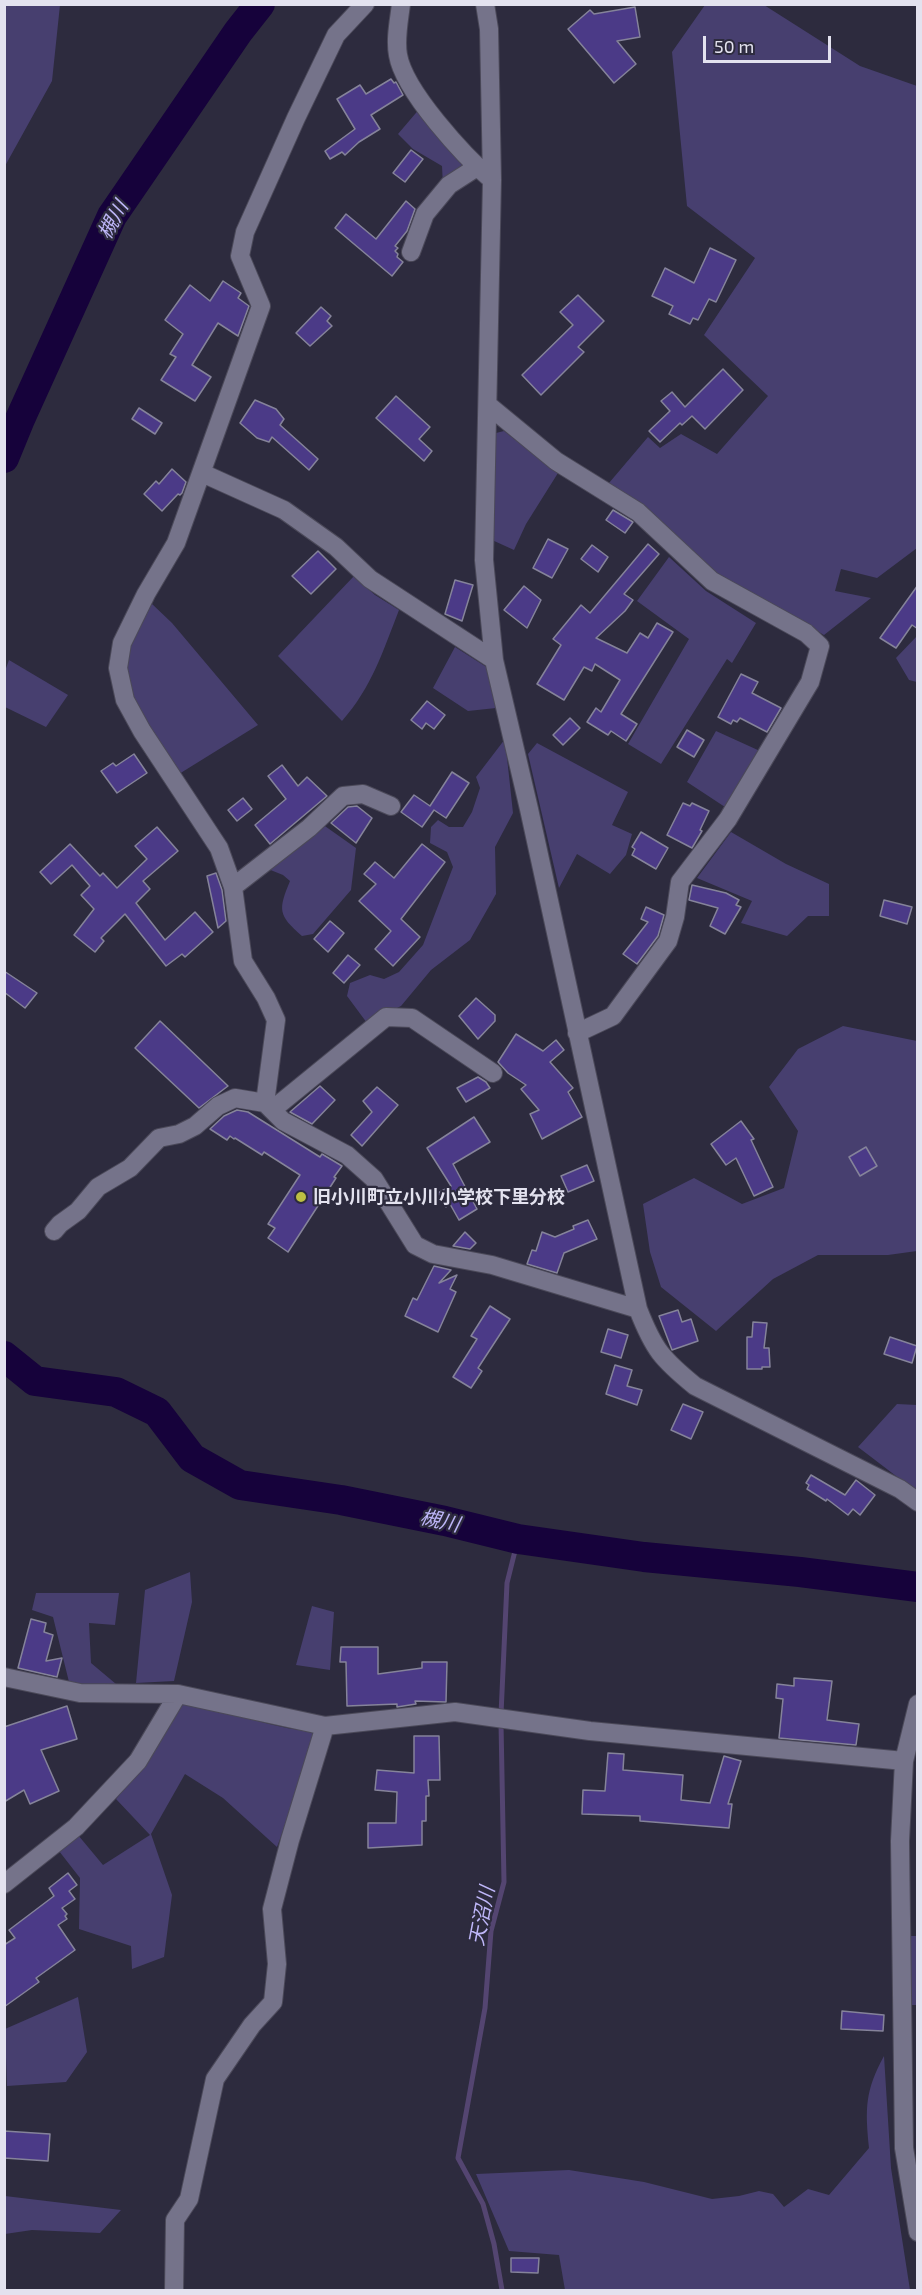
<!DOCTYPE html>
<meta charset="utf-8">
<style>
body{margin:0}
#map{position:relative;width:922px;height:2295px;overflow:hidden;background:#2d2b3e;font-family:"Exo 2",sans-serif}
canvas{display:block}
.frame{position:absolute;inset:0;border:6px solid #e3e2ef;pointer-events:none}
.scale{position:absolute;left:703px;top:36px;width:128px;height:27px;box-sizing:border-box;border:3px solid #e3e2ef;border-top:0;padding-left:8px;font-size:18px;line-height:21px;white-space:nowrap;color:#e3e2ef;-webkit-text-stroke:4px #2d2b3e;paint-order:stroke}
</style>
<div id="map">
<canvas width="922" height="2295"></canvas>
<div class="frame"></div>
<div class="scale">50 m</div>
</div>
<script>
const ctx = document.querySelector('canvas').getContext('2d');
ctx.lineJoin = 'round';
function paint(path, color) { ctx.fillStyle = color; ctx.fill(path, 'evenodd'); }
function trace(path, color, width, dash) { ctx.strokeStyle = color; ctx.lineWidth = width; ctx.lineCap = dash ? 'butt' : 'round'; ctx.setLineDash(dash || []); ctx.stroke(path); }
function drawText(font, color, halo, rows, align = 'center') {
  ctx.font = font + ' "Exo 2","Noto Sans JP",sans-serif'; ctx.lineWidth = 4.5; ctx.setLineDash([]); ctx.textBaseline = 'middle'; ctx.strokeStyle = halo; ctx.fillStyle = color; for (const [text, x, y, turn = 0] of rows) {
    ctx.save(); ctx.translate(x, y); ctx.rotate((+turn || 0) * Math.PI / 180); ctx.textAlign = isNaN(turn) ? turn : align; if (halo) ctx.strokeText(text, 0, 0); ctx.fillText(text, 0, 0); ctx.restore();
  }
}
paint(new Path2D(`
 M5,4l55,1 -8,76 -47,85z
 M705,5h59l96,61 57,20v462l-40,30 -36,-9 -6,22 36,7 -47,37 -107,-62 -71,-65 -37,-25 39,-46 12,11 21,-14 36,20 51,-58 -64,-61 51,-77 -68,-52 -15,-154z
 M421,107l46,59 -24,20 -1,-20 -29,-17 -15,-15z
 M504,431l54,42 -32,51 -12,26 -22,-10 4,-107z
 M669,557l37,34 50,32 -24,40 -5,-4 -66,105 -33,-20 61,-105 -52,-38z
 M354,576l21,19 24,15c-16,41 -27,77 -57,111l-64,-65z
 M151,603l21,20 86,102 -79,49c-27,-39 -67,-83 -48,-134 4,-13 13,-25 20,-37z
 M917,636v46l-8,-2 -13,-22z
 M455,647l33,21 8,40 -28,3 -35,-23z
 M9,660l59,35 -22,32 -41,-20v-36z
 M716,731l44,20 -35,56 -38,-25z
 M505,739l8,74 -18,34 1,47 -26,46 -39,30 -30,36 -34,17 -20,-27 3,-13 20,-8 14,4 15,-7 24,-27 30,-78 -6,-15 -17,-9 1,-16 7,-7 11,7h14l9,-15 8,-24 -4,-11z
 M537,743l91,49 -16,33 20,9 -6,21 -16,19 -33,-20 -18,34 -31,-134z
 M322,824l34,24 -5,42 -38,44 -11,2c-24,-21 -24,-26 -12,-55l-7,-6 -15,-6z
 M731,832l55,32 43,20v32h-21l-21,20 -46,-13 11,-22 -55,-23z
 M843,1026l74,15v210l-29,4h-70l-45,24 -57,52 -55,-44 -11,-35 -7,-48 51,-26 48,26 42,-16 14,-57 -29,-44 29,-38z
 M897,1404l20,1v87l-59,-45z
 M190,1572l2,30 -18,79 -38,2 9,-93z
 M36,1593h83l-4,32 -26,-2 2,40 25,21 -31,1 -16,-3 -16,-65 -21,-7z
 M312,1606l22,6 -4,58 -34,-5z
 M181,1703c37,5 70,18 106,25 11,2 22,1 31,9l-41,110 -54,-49 -38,-24 -34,60 21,61 -8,62 -32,12 -1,-23 -52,-17 1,-51 -21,-27 19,-16 25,30 47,-30 -34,-36 36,-45z
 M908,1936h9v69h-6z
 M78,1997l9,55 -21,30 -59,4 -2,-57z
 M884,2056l7,112 19,122h-345l-6,-35 -50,-4 -33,-77 93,-4 75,12 68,17 27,-3 20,-5 14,3 11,13 24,-18 21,6 40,-47c-4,-40 -4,-57 15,-92z
 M5,2196l116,14 -21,23 -68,-3 -27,4z`), '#473f6f');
trace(new Path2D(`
 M501,1714l6,-131 11,-44
 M501,1723l3,159 -13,49 -6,77 -27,150 25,46 11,40 8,46`), '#544571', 5);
trace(new Path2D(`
 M4,458l16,-39 92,-203 126,-184 22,-28
 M4,1356l31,25 81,11 41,20 35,46 48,27 101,15 104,21 73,18 126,18 156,15 118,15`), '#16023b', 30);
const building = new Path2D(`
 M635,7l5,30 -23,4 19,23 -22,19 -46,-54 22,-19 4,4z
 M391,79l3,4 2,-1 7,13 -32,20 9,14 -21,13 -14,13 -3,-3 -12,7 -5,-8 30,-22 -18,-30 23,-14 6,9z
 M411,150l12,9 -18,23 -12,-9z
 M406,201l9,8 -8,22 -12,15 3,2 -3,3 3,3 -1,3 6,5 -11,14 -57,-48 11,-14 30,25z
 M710,248l26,12 -20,42 -7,-3 -11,21 -5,-2 -3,6 -21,-10 4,-8 -21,-10 13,-28 29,15z
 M223,281l18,12 -3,5 11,8 -11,30 -20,-13 -26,42 19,12 -16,24 -34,-21 15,-23 -6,-3 13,-20 -18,-14 25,-35 20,16z
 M578,295l26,26 -26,26 6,5 -43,43 -19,-20 51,-50 -13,-13z
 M321,307l10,9 -4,5 5,5 -22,20 -14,-13z
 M723,369l20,21 -38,39 -13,-13 -10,9 -2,-2 -20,19 -11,-11 21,-20 -9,-10 11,-9 13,15z
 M396,396l34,31 -11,12 13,12 -8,10 -48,-43z
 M255,400l21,9 8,10 -4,6 38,34 -9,11 -37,-33 -3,5 -12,-4 -17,-15z
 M139,408l23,15 -7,11 -23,-15z
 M172,469l14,13 -4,11 -2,2 -2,-1 -16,17 -18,-17 12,-13 3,3z
 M613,510l20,12 -8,11 -19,-13z
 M548,539l20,10 -16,29 -19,-10z
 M648,544l11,10 -35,40 9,6 -8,11 -29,27 31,15 13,-20 8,5 9,-15 16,9 -52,82 16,10 -11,17 -15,-10 -3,4 -21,-13 9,-14 5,4 19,-32 -25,-16 -3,7 -8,-4 -20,33 -27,-16 24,-39 -8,-6 28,-34 9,8z
 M592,545l16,12 -10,15 -17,-13z
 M318,551l18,18 -25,25 -19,-18z
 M455,580l18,5 -11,36 -17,-7z
 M918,585v44l-6,-4 -16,23 -16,-10z
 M524,586l17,14 -14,28 -23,-18z
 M741,674l17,8 -6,11 29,15 -14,24 -27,-14 -3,4 -4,-2 -2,4 -13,-7z
 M427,701l18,14 -11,14 -8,-6 -4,6 -11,-9z
 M570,718l10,10 -17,17 -10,-10z
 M687,730l17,10 -10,17 -17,-10z
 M134,754l13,19 -30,20 -16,-22 12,-8 3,3z
 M282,765l16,21 9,-9 20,19 -57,48 -15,-19 31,-26 -18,-23z
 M452,772l17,11 -23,35 -12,-8 -12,17 -21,-15 13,-17 16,11z
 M243,798l9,11 -15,12 -9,-11z
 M683,803l7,3 2,-3 17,8 -9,19 2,1 -10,17 -25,-13z
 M357,806l15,12 -16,25 -25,-20 17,-16z
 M157,827l21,24 -35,30 7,8 -14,14 29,37 30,-28 18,20 -28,25 -3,-3 -16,12 -41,-52 -24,24 3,3 -9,11 -21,-17 20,-26 -13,-14 9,-9 -18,-21 -21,19 -11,-12 30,-28 30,32 3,-3 14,15 30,-29 -12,-13z
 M641,832l27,16 -12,21 -24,-14 3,-6 -3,-2z
 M422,844l23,18 -44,57 19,18 -27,29 -18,-17 16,-18 -32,-30 17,-17 -12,-10 11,-12 19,16z
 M216,873l6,17 4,31 -8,7 -11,-52z
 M692,885l34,8 13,7 -3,5 5,2 -16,27 -15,-8 8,-18 -29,-8z
 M884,900l28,7 -5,17 -27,-8z
 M646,907l18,8 -6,21 -21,28 -14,-10 25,-32 -7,-3z
 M330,921l14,12 -16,19 -14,-13z
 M348,955l12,10 -16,18 -11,-10z
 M4,971l33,22 -12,15 -21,-16z
 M476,998l19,17v6l-17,18 -19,-23z
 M160,1021l68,65 -29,22 -64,-60z
 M516,1034l27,17 13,-11 8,10 -14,12 23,26 -5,4 14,25 -40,22 -12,-25 9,-4 -18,-21 5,-4 -18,-12 -10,-11z
 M478,1077l8,5 4,6 -24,14 -9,-14z
 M320,1086l15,14 -23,24 -22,-12z
 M377,1087l21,18 -36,41 -11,-11 21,-23 -9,-11z
 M237,1110l11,2 72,45 2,-3 20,12 -8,11 2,1 -48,74 -20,-14 7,-10 -7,-4 32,-49 -36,-23 -2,3 -27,-17 -1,1 -4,-3 -3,4 -17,-11 14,-13z
 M474,1117l16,25 -37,22 24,45 -18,11 -9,-16 -4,3 -8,-14 13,-7 -24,-38z
 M741,1121l13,18 -3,1 22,47 -19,9 -18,-38 -10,7 -15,-21z
 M866,1147l11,19 -17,10 -11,-19z
 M587,1165l7,16 -26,11 -7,-16z
 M588,1220l9,19 -33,14 -7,20 -30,-9 5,-14 4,1 6,-19 13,5 19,-8 -1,-3z
 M465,1232l11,11 -6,6 -17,-3z
 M434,1266l17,4 -12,13 18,-8 -7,14 6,3 -18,40 -33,-16 8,-18 4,2z
 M490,1306l20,13 -32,49 4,3 -11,17 -18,-11 24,-38 -6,-3z
 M678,1310l4,12 9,-3 7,22 -26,9 -13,-34z
 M753,1322l14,1 -3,25h5l1,19h-8v2h-15v-32h5z
 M608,1329l20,6 -7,23 -20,-6z
 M890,1337l27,9 -5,17 -28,-9z
 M615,1365l17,5 -5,16 15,4 -5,15 -31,-11z
 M683,1404l20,8 -12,27 -20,-9z
 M811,1475l34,20 11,-15 19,15 -15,20 -7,-6 -5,6 -21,-16 -1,2 -19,-12 2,-4 -3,-2z
 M31,1619l15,4 -2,9 9,3 -7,26 16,-3 -5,19 -39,-9z
 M341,1647h37v27l44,-6v-6h25l-1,40 -31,-1 1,3 -19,3v-3l-50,2 -1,-44h-6z
 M794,1678l38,3 -5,39 32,4 -3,21 -77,-7 4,-39 -7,-1 1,-14 17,2z
 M67,1706l10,33 -36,11 18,41 -29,13 -6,-14 -20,12v-75z
 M414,1736h25l1,44h-12l1,16h-3v25h-4v24l-54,3v-25h28l1,-31 -22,-2 2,-20 37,3z
 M608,1753l16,1 -1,16 60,5 -2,25 29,3 14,-47 17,5 -13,43h4l-3,24 -89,-7v-5l-58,-2 1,-24 22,1z
 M68,1873l9,12 -8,6 6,8 -13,9 5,6 -2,2 2,3 -9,6 17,25 -39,28 3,4 -35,25v-62l11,-7 -6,-8 45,-34 -5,-8z
 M842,2011l42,4 -1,16 -42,-2z
 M4,2131l46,3 -2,27 -44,-3z
 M511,2258h28l-1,15 -27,-1z`);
paint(building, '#4b3a87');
trace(building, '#85839a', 1.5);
const minor = new Path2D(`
 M365,4l-29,31 -40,83 -51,114 -5,24 21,50 -85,237 -30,51 -24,49 -4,25 7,32 17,31 77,117 14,39 10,74 23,37 10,22 -11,83 18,18 64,34 27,24 41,66 18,9 59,11 146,44
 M401,4c-2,17 -6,35 -3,51 6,36 66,101 94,125
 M485,4l4,25 3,151 -8,380 10,100 35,149 109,500c16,41 24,50 57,77l205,103 18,13
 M411,252l14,-38 24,-29 28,-18
 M488,405l68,56 82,51 74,69 94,52 14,13 -10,36 -82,137 -48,63 -5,35 -7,24 -55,75 -36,17
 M202,473l82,37 52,37 34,32 124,81
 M233,887l76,-59 34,-32 20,-2 28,12
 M272,1110l114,-93 26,1 81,55
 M54,1231l6,-7 18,-13 20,-24 32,-19 29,-30 20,-4 16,-8 23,-20 17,-8 30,5
 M4,1677l76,16 98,1 147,32 130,-14 135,19 314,30
 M918,1704l-14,57 -4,80 4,307 14,84
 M4,1884l72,-57 62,-66 40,-67
 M174,2290l1,-70 14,-21 26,-120 37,-54 21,-23 4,-38 -5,-55 18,-69 35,-114`);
trace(minor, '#4b4959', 20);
trace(minor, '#75738a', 18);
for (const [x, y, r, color] of [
 [301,1197,6,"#bdbf43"]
]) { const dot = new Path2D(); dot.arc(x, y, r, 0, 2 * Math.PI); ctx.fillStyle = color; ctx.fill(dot); trace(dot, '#2d2b3e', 2); }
drawText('bold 18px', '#e3e2ef', '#2d2b3e', [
 ["旧小川町立小川小学校下里分校",313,1197]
], 'left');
drawText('italic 20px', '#beb6f8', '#2d2b3e', [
 ["槻川",113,220,-61],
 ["槻川",440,1521,12],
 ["天沼川",482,1916,-79]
]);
</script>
